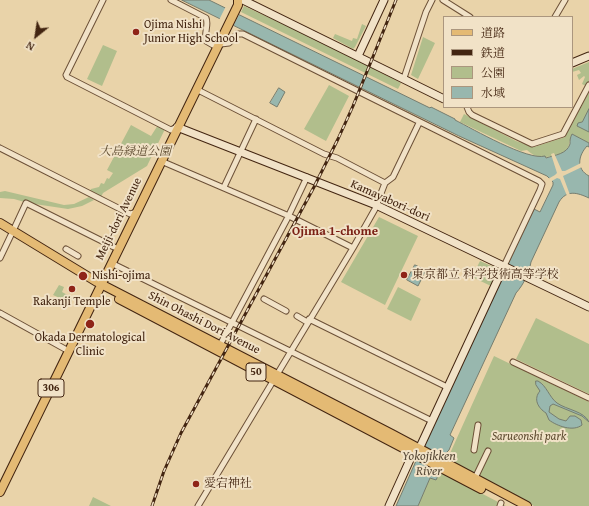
<!DOCTYPE html>
<meta charset="utf-8">
<style>
body{margin:0}
#map{position:relative;width:589px;height:506px;overflow:hidden;background:#e9d3a9;font-family:"Gentium Book Plus","Noto Serif JP",serif}
canvas{display:block}
.legend{position:absolute;left:443px;top:16px;width:130px;height:92px;box-sizing:border-box;background:#f1e2c7;border:1px solid #ab967e;margin:0;padding:5px 7px;list-style:none;font-size:12px;color:#432511}
.legend li{display:flex;align-items:center;gap:8px;height:20px}
.legend b{width:20px;border:1px solid #ab967e}
.north{position:absolute;left:16px;top:16px;width:40px;height:40px;-webkit-text-stroke:3px #f1e2c7;paint-order:stroke;rotate:210deg;font-size:11px;font-weight:700;line-height:16px;text-align:center;color:#432511}
.north::after{content:'';display:block;margin:auto;width:14px;height:18px;background:#432511;clip-path:polygon(50% 0,100% 100%,50% 72%,0 100%)}
</style>
<div id="map">
<canvas width="589" height="506"></canvas>
<ul class="legend">
<li><b style="height:5px;background:#e4ba74"></b>道路</li>
<li><b style="height:5px;background:#432511"></b>鉄道</li>
<li><b style="height:11px;background:#b1be8c"></b>公園</li>
<li><b style="height:11px;background:#98b7ae"></b>水域</li>
</ul>
<div class="north">N</div>
</div>
<script>
const ctx = document.querySelector('canvas').getContext('2d');
ctx.lineJoin = 'round';
function paint(path, color) { ctx.fillStyle = color; ctx.fill(path, 'evenodd'); }
function trace(path, color, width, dash) { ctx.strokeStyle = color; ctx.lineWidth = width; ctx.lineCap = dash ? 'butt' : 'round'; ctx.setLineDash(dash || []); ctx.stroke(path); }
function drawText(font, color, halo, rows, align = 'center') {
  ctx.font = font + ' "Gentium Book Plus","Noto Serif JP",serif'; ctx.lineWidth = 4; ctx.setLineDash([]); ctx.textBaseline = 'middle'; ctx.strokeStyle = halo; ctx.fillStyle = color; for (const [text, x, y, turn = 0] of rows) {
    ctx.save(); ctx.translate(x, y); ctx.rotate((+turn || 0) * Math.PI / 180); ctx.textAlign = isNaN(turn) ? turn : align; if (halo) ctx.strokeText(text, 0, 0); ctx.fillText(text, 0, 0); ctx.restore();
  }
}
paint(new Path2D(`
 M244,6l88,41 69,36 -3,6 -157,-77z
 M362,24l4,2 -11,21 -2,2 -20,-11 2,-4 17,7 1,-3 4,1z
 M423,37l12,6 -17,36 -7,-4z
 M103,45l14,6 -15,35 -15,-7z
 M589,62v19l-3,5 -4,-2 3,-7 -1,-1 -5,4 -2,-5 4,-2 -2,-3 -7,2v-3z
 M329,85l20,11 -23,45 -22,-12z
 M589,92v51l-17,-9c-3,6 -2,13 -7,18 -2,1 -6,2 -9,3 -11,3 -20,4 -29,-5l-6,1 -61,-29 4,-8 52,27 18,6 31,-10z
 M131,125l20,11 7,-11 7,4 -18,37 -44,27 -2,4 -11,-6 1,-2 8,-2 2,-4 3,1 3,-6 2,1 4,-6 -6,-3z
 M5,191l59,14 10,-1 15,-7 5,3 -12,6 -14,3 -40,-6 -14,-4 -14,-1v-6z
 M379,217l39,19 -33,69 -44,-23z
 M480,261l16,7 2,7 -7,11 -19,-9z
 M59,285l5,2 -2,5 11,6 -2,5 -18,-8z
 M398,287l23,12 -10,22 -24,-12z
 M536,318l53,26v50l-73,-35z
 M494,356l95,46v104h-55l-37,-19 -33,-19 -17,-8z
 M440,472l66,34h-88l12,-29z
 M93,497l18,9h-22z`), '#b1be8c');
const water = new Path2D(`
 M182,0h27l221,108 1,-1 24,12v1c18,9 73,41 90,36l1,2c9,-3 21,-4 24,-14 0,-4 0,-6 2,-10l17,9v4l-2,-1c-9,10 -11,23 2,30v22c-11,-5 -22,-9 -30,4l-28,60c-2,11 -7,22 -15,31l-66,142 4,3 -5,12 -4,4c2,8 -5,18 -9,26l-6,-2 -12,28h-22l51,-115 87,-182 6,3 13,-27v-3l-6,-6 -88,-40z
 M279,88l6,4 -8,15 -7,-4z
 M589,109v23l-12,-6 1,-3 4,-1z
 M415,265l11,5 -8,16 -11,-6z
 M536,381h2c9,5 11,16 19,22 10,7 27,8 32,19l-7,-6 -29,-12 -3,2 -1,6 10,7 7,2 4,-5h5l6,4 1,5c-9,7 -25,1 -33,-5l-3,-7c-8,-5 -13,-14 -6,-22l-4,-6z`);
paint(water, '#98b7ae');
trace(water, '#767d6f', 1);
paint(new Path2D(`
 M226,6l14,7 -7,13 -14,-6z
 M554,153l8,18h3l16,-8 1,4 -19,9 7,19 -3,1 -7,-17 -3,-1 -7,4 -2,-3 7,-4 2,-2 -6,-19z`), '#e9d3a9');
const street = new Path2D(`
 M103,0l-37,75 1,2 104,53 6,-3
 M171,0l35,18c3,7 -2,14 0,23l7,4 16,-2 8,-9h6l296,147 3,3 -2,6 -36,76
 M443,0l27,17
 M555,17l10,-17
 M404,78l22,-66 6,-12
 M196,89l128,65 13,4 48,25
 M467,107l2,5 3,3 60,29 31,-10 26,-49
 M0,148l130,66 6,-2
 M161,161l128,55 64,32
 M224,187l32,-68
 M13,231l13,-28 88,44
 M66,249l12,7
 M0,258l11,-23
 M111,263l321,158
 M264,299l22,12
 M0,313l65,36
 M297,316l10,6
 M309,319l138,68
 M220,345l67,-126 20,-42
 M513,362l76,36
 M474,450l4,-25
 M476,476l12,-25
 M198,506l155,-258 22,-39 10,-26 8,-6 26,-54
 M500,506l1,-3`);
const secondary = new Path2D(`
 M243,0l201,99
 M358,56l26,-56
 M572,63l17,-7
 M177,127l199,78 213,102
 M389,506l24,-53 7,-6 84,-181`);
const primary = new Path2D(`
 M0,223l97,59 295,152 135,72
 M119,299l362,190
 M0,492l238,-487v-5`);
trace(street, '#6c5037', 7);
trace(secondary, '#432511', 9);
trace(primary, '#432511', 10);
trace(street, '#f1e2c7', 5);
trace(secondary, '#f1e2c7', 7);
trace(primary, '#e4ba74', 8);
const rail = new Path2D(`
 M152,506l12,-35 17,-38 133,-246 24,-48 15,-33 43,-106`);
trace(rail, '#432511', 3);
trace(rail, '#f1e2c7', 1.5, [4.5]);
for (const [x, y, r, color] of [
 [136,32,4,"#8f2418"],
 [404,275,4,"#8f2418"],
 [83,276,5,"#8f2418"],
 [72,289,4,"#8f2418"],
 [90,324,5,"#8f2418"],
 [196,484,4,"#8f2418"]
]) { const dot = new Path2D(); dot.arc(x, y, r, 0, 2 * Math.PI); ctx.fillStyle = color; ctx.fill(dot); trace(dot, '#f1e2c7', 1.5); }
for (const [x, y, w] of [
 [256,372,20],
 [51,388,26]
]) { const box = new Path2D(); box.roundRect(x - w / 2, y - 9, w, 18, 3); ctx.fillStyle = '#f1e2c7'; ctx.fill(box); trace(box, '#432511', 1); }
drawText('bold 11px', '#432511', null, [
 ["50",256,372],
 ["306",51,388]
]);
drawText('12px', '#432511', '#f1e2c7', [
 ["Ojima Nishi",144,25],
 ["Junior High School",144,39],
 ["東京都立 科学技術高等学校",412,275],
 ["Nishi-ojima",92,276],
 ["Rakanji Temple",72,302,"center"],
 ["Okada Dermatological",90,338,"center"],
 ["Clinic",90,352,"center"],
 ["愛宕神社",204,484]
], 'left');
drawText('italic 12px', '#5e4b30', '#f1e2c7', [
 ["大島緑道公園",135,152],
 ["Sarueonshi park",529,437]
]);
drawText('12px', '#432511', '#f1e2c7', [
 ["Kamayabori-dori",390,201,24],
 ["Meiji-dori Avenue",119,219,-64],
 ["Shin Ohashi Dori Avenue",204,323,27]
]);
drawText('bold 13px', '#7a1f14', '#f1e2c7', [
 ["Ojima 1-chome",335,232]
]);
drawText('italic 13px', '#584a38', '#f1e2c7', [
 ["Yokojikken",429,457],
 ["River",429,472]
]);
</script>
